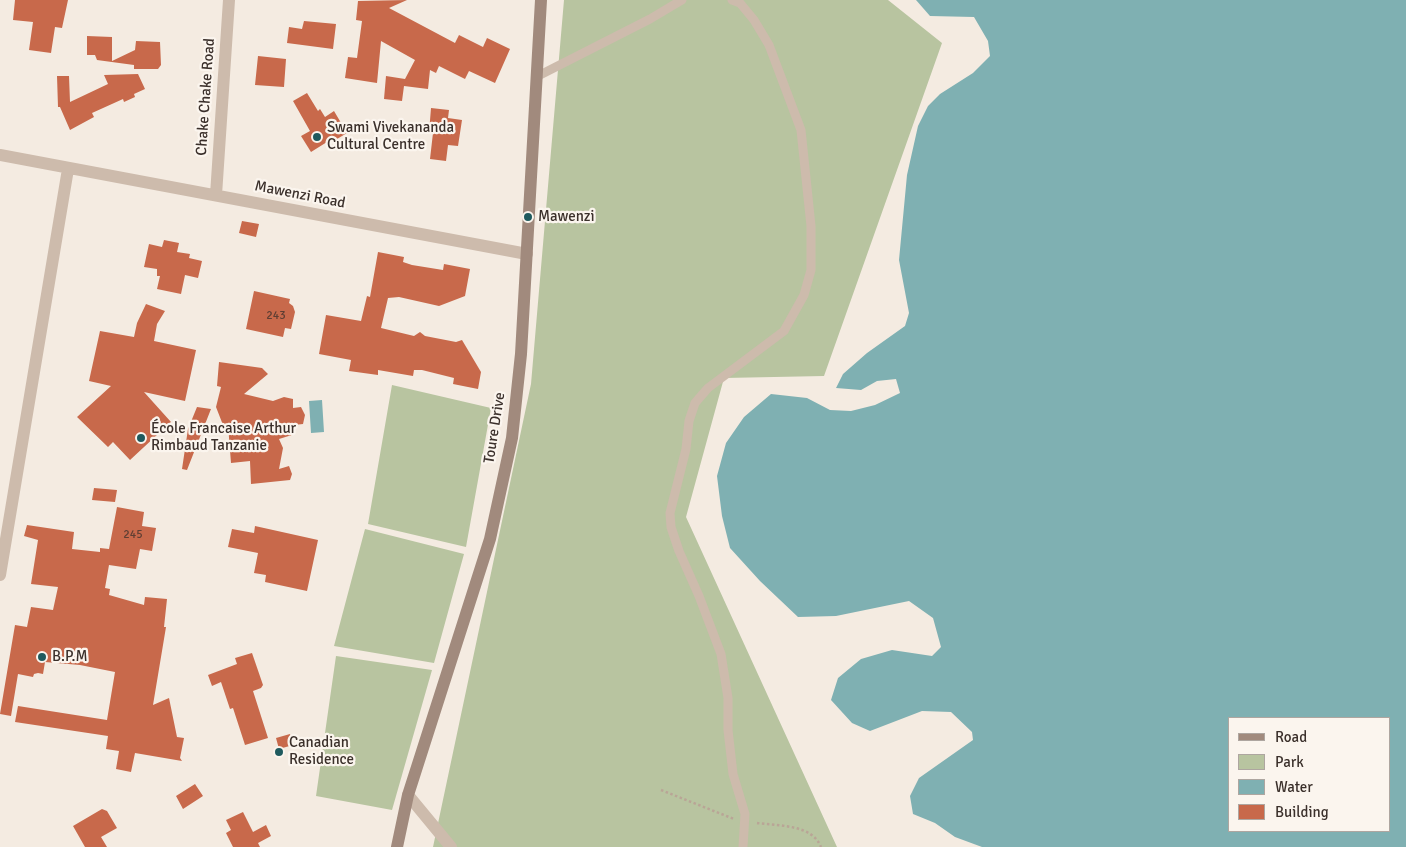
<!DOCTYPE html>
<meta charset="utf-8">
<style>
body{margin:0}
#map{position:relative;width:1406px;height:847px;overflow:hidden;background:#f4ebe1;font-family:Signika,sans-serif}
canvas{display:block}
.legend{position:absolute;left:1228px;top:717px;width:162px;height:115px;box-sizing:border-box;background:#fbf5ee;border:1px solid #aea6a0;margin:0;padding:6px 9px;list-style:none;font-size:15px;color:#3b302b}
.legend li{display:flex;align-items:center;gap:10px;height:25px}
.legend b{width:25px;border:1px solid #aea6a0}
</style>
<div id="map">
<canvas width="1406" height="847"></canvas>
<ul class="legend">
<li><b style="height:6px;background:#a18a7d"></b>Road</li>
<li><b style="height:14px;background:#b8c4a0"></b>Park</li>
<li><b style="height:14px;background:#7fb0b2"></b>Water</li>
<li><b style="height:14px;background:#c8694b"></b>Building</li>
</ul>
</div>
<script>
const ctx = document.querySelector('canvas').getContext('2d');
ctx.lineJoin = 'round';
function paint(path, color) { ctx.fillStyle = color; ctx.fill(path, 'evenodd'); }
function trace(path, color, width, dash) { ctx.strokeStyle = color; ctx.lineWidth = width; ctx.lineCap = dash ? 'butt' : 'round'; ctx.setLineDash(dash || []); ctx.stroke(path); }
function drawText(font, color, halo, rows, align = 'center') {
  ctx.font = font + ' Signika,sans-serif'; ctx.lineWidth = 4.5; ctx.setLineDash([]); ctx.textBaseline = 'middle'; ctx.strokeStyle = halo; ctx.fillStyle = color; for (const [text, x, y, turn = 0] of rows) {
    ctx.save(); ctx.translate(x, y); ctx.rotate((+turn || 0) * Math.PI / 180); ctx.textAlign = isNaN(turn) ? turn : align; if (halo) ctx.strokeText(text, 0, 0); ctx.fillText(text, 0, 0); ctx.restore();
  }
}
paint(new Path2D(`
 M564,0h324l54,43 -118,333 -100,2 -38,139 151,330h-404l98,-463z
 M392,385l99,23 -25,139 -98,-23z
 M365,529l99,25 -30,109 -100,-17z
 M336,656l96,14 -40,140 -76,-14z`), '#b8c4a0');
paint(new Path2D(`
 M916,0h490v847h-424l-27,-10 -20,-14 -22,-9 -3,-18 9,-18 54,-38 -1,-8 -21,-20 -29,-1 -52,20 -18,-8 -21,-23 7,-22 23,-19 31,-9 40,6 9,-9 -8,-29 -24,-17 -73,15 -38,1 -38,-36 -30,-33 -8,-32 -5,-40 9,-33 18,-26 27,-23 36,4 23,12 21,1 24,-6 25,-12 -4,-14 -19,2 -16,9 -25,-2 7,-14 24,-21 38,-27 4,-13 -10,-53 8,-85 11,-49 10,-20 12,-12 33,-21 17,-17 -2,-15 -14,-24 -44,-1zM1390,718v113h-160v-113z
 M322,400l2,32 -13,1 -2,-32z`), '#7fb0b2');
paint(new Path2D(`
 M15,0h53l-6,28 -7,-1 -4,26 -22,-3 4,-28 -20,-2z
 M407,0l-18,8 66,35 4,-8 24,12 4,-9 23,11 -15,34 -26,-12 -4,8 -26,-13 -3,7 -6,-3 -2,19 -24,-3 -2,15 -18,-2 2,-23 19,3 10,-19 -34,-19 -4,42 -32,-5 3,-21 9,1 5,-37 -6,-1 2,-19z
 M304,21l32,3 -3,25 -46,-6 2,-16 13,2z
 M87,36l25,1v24l23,-11 1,-9 24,1 1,23 -3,4h-24v-4l-37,-5 -2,-5h-8z
 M258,56l28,3 -2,28 -29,-2z
 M138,74l7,15 -11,5 1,3 -11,5 -1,-3 -31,14 2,4 -24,13 -10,-23h-2l-1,-31h12l1,26 38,-18 -4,-9z
 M307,93l11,18 2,-2 5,8 9,-6 13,22 -10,6 -2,-2 -24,15 -10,-16 9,-5 -17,-30z
 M431,108l18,2 -1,8 14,2 -4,26 -10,-1 -2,16 -16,-2 3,-26h-4z
 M242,221l17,3 -3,13 -17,-4z
 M164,240l15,3 -2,9 13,2 -1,4 13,3 -4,17 -13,-3 -4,19 -24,-5 3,-13h-3v-7l-13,-2 5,-23 13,3z
 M378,252l26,5 -1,5 9,3 31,5 1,-6 26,5 -5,27 -26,10 -40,-9 -11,1 -7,30 33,8 6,-4 5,4 31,6 6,-2 19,32 -3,17 -25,-5 1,-6 -32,-8h-8l-1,6 -35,-6v5l-29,-4 2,-11 -32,-6 7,-39 35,6 6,-25 3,1z
 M254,291l36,8 -1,4 4,3 2,6 -4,17 -6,-1 -2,9 -37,-8z
 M146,304l19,7 -8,13 -3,17 42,9 -11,51 -41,-9 27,30 -41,38 -17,-18 -5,5 -31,-30 34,-31 -22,-5 11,-50 34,6 3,-14z
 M219,362l43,6 6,6 -24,20 29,7 11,-4 9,2v9l8,-1 4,8 -2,9 -9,1 1,9 -16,5 4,9 -4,21 10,-3 3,8 -2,6 -39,4 -1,-23 -19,2 -3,-38h-5l-7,-18 5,-20 -4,-1z
 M197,407l14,2 -24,61 -5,-1 6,-40z
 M94,488l23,2 -2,12 -23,-2z
 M117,507l27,5 -2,14 14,2 -4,23 -12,-2 -4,20 -27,-4 -4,23 5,1 -1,6 35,10 1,-8 22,2 -3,28h2l-13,78 16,-7 8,39 7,1 -4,20 2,3 -47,-8 -4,19 -15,-3 3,-18 -13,-2 2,-13 -93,-14 3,-16 89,14 8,-48 -35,-7 -35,-3 -2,12 -5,-1 -4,1 -1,3 -15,-3 -7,42 -11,-2 15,-89 12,2 4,-20 22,3 5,-23 -27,-3 7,-44 -14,-4 3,-11 47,7 -2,17 28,3v-4l9,1z
 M255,526l63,14 -11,51 -42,-9 1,-7 -12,-2 4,-20 -30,-6 4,-18 22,4z
 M252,653l11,32 -2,3 -8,3 15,47 -23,7 -12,-37 -3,1 -9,-27 -9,4 -4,-11 29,-11 -2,-6z
 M290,734l3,11 -14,4 -3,-11z
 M195,784l8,12 -20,13 -7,-13z
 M102,809l5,2 10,17 -16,9 6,10h-22l-12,-21z
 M243,812l10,20 13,-7 5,11 -13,7 2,4h-27l-7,-14 5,-3 -5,-10z`), '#c8694b');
trace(new Path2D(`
 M661,790l73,29
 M757,823c21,3 55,1 64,24`), '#b9a596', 2.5, [2.5, 2.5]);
trace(new Path2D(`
 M732,0l8,3 14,17 15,25 32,85 10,96v44l-7,25 -20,36 -76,57 -13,15 -6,18 -3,28 -16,64 1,14 8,24 20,45 22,58 7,44v32l5,44 12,40 -2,33
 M536,77l114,-58 32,-19`), '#cdbbac', 9);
trace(new Path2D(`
 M0,155l527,99
 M216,195l13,-195
 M0,575l68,-406
 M408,795l43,52`), '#cdbbac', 12);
trace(new Path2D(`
 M397,847l11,-52 82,-256 22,-101 9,-84 20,-354`), '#a18a7d', 12);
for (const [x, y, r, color] of [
 [317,137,5,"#1f5a5e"],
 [528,217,5,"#1f5a5e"],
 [141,438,5,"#1f5a5e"],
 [42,657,5,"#1f5a5e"],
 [279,752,5,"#1f5a5e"]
]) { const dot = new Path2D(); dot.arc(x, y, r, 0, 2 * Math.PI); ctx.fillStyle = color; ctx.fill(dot); trace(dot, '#fbf5ee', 2); }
drawText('12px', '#5e3e33', null, [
 ["243",276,316],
 ["245",133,535]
]);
drawText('15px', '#3b302b', '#fbf5ee', [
 ["Chake Chake Road",206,97,-86],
 ["Mawenzi Road",300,195,11],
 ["Toure Drive",495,428,-81]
]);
drawText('15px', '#3b302b', '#fbf5ee', [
 ["Swami Vivekananda",327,128],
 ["Cultural Centre",327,145],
 ["Mawenzi",538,217],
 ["École Francaise Arthur",151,429],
 ["Rimbaud Tanzanie",151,446],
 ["B.P.M",52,657],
 ["Canadian",289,743],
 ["Residence",289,760]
], 'left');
</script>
